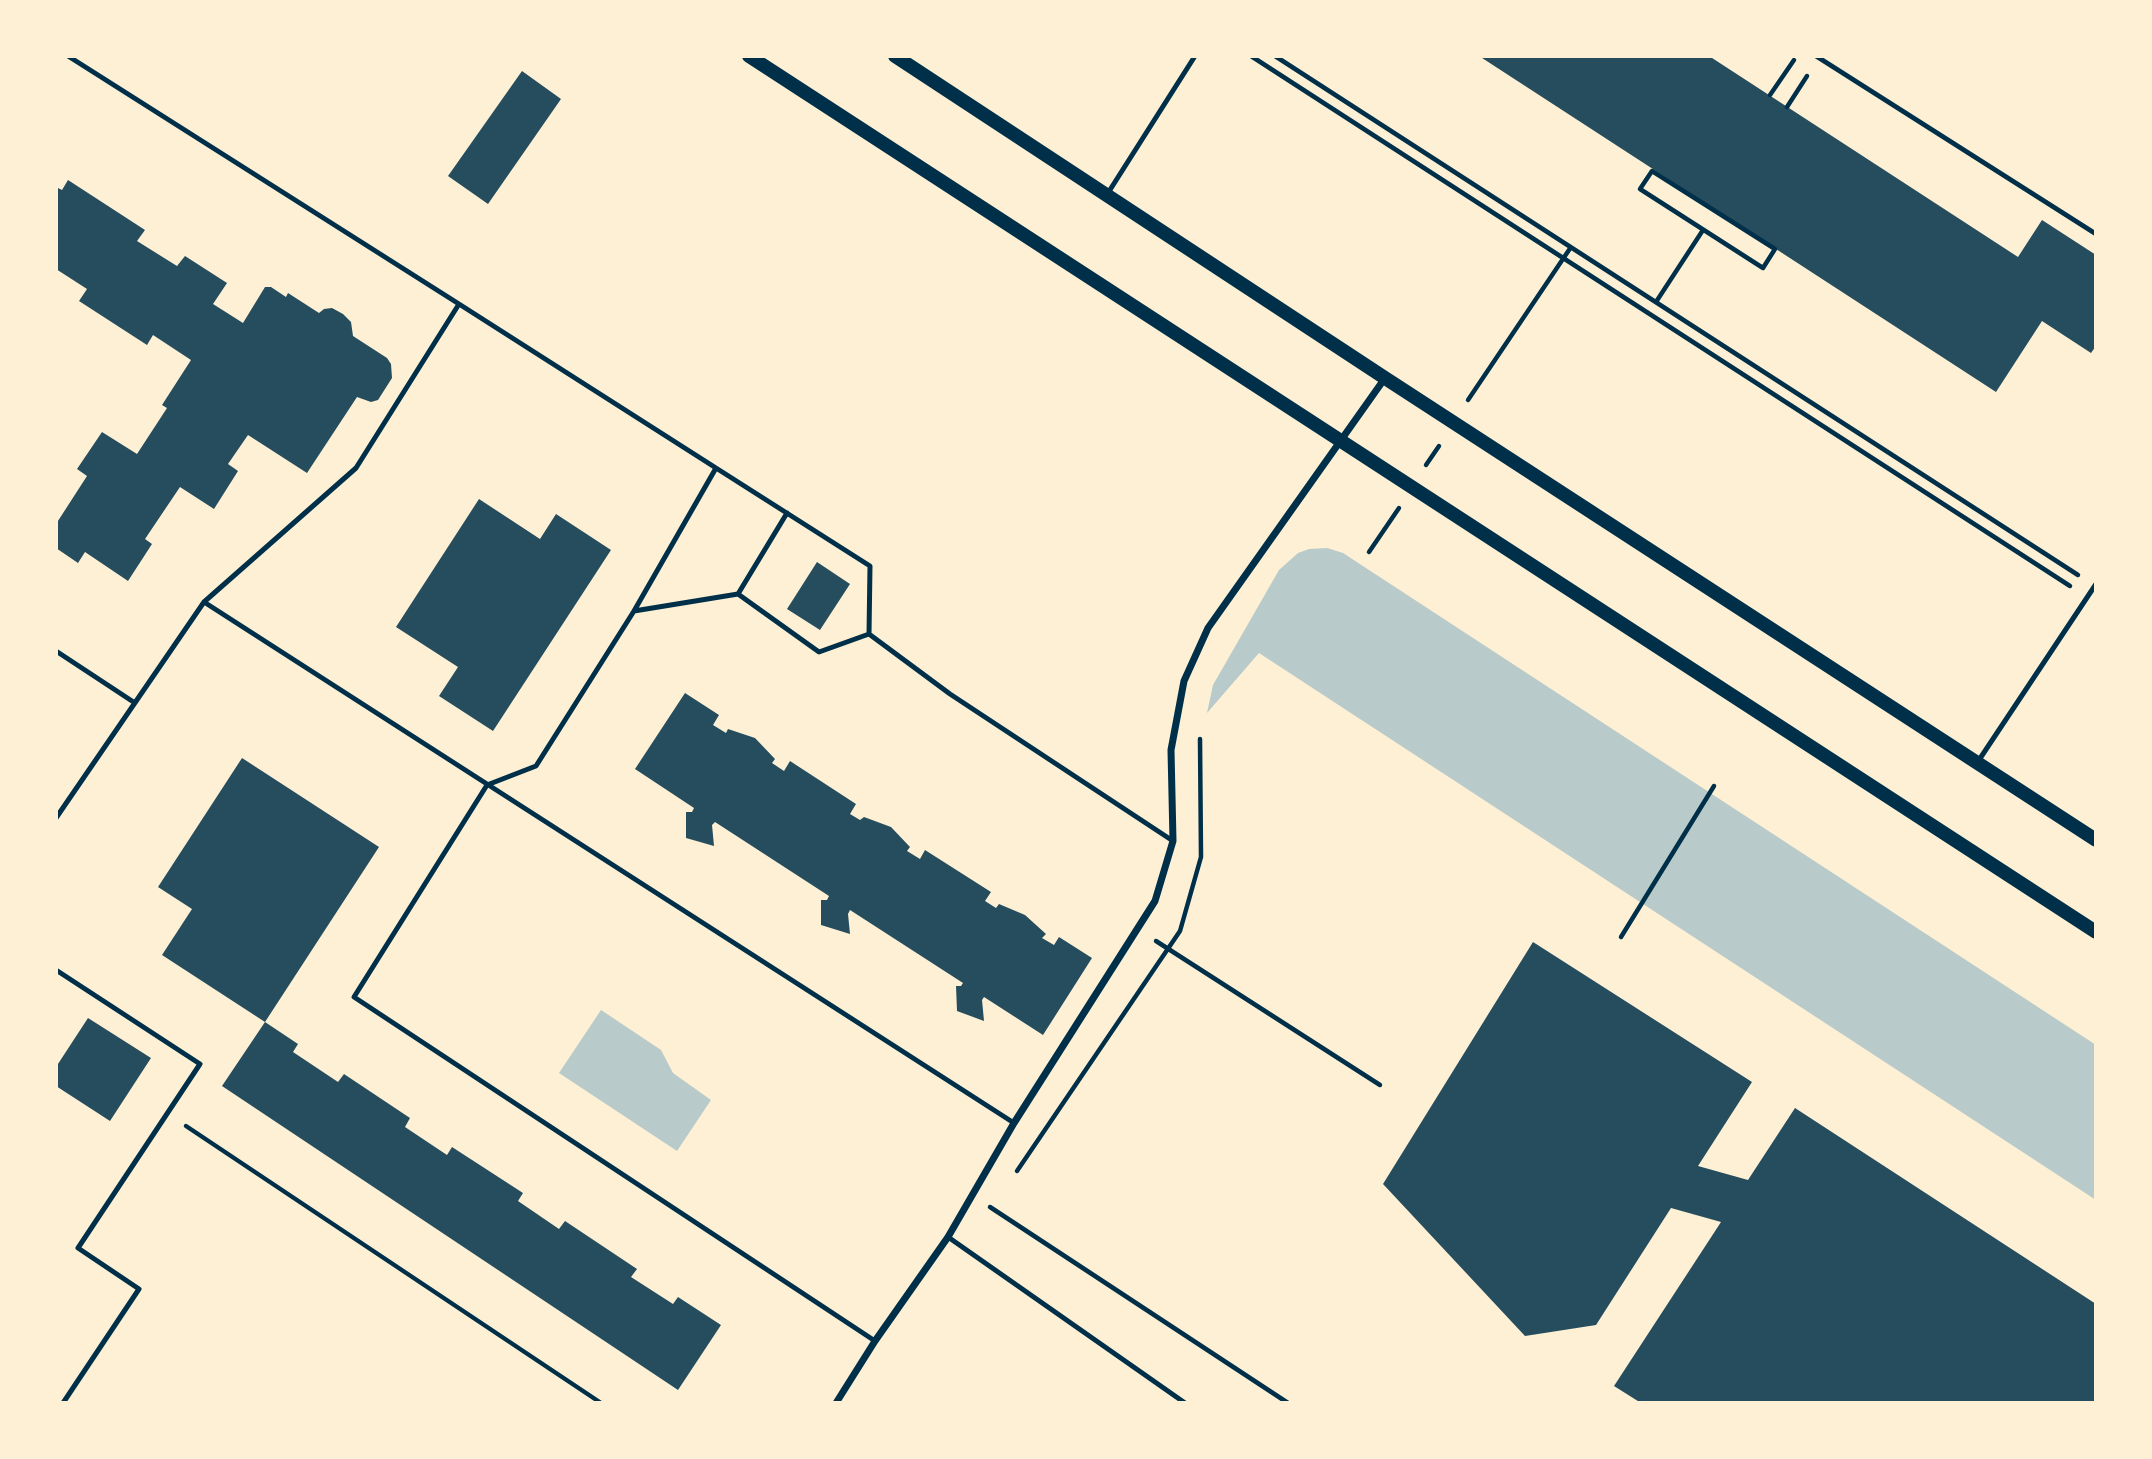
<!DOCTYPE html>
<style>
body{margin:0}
#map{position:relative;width:2152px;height:1459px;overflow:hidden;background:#fdf0d5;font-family:Montserrat,sans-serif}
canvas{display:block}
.frame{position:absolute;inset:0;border:58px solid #fdf0d5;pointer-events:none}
</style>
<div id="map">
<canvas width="2152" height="1459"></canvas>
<div class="frame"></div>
</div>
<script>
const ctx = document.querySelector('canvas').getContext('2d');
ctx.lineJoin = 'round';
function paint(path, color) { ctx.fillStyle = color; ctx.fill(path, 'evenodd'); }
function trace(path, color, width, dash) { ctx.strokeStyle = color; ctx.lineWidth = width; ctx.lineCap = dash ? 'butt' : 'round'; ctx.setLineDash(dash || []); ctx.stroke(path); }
paint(new Path2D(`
 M1327,548l16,5 753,492v155l-837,-547 -52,60 6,-28 66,-115 19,-17 11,-4z
 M601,1010l60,40 12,23 38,27 -34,51 -118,-78z`), '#b9caca');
paint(new Path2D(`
 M1479,56h230l309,201 24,-37 54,35v91l-5,7 -49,-32 -46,71z
 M522,71l39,28 -73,105 -40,-28z
 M68,180l77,50 -8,11 40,25 8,-10 42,27 -14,21 30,19 22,-36h6l15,10 2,-4 31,20 5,-4 8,-1 11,6 8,8 2,14 34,22 4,6 1,14 -14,22 -7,2 -14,-5 -50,76 -59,-38 -20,29 10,7 -24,38 -34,-22 -35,52 7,5 -24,37 -43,-29 -7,11 -22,-15v-24l31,-48 -10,-7 25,-37 35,22 30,-46 -5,-3 29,-45 -38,-25 -6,10 -68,-44 8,-12 -31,-20v-82l6,3z
 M479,499l61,40 16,-25 55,36 -118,181 -54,-35 19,-29 -62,-40z
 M817,562l33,22 -30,46 -33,-21z
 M685,693l34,22 -6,10 13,8 2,-4 27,9 20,21 -3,4 12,8 6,-10 66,43 -6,10 10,6 4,-3 27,10 19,20 -3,4 13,8 5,-9 66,42 -6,9 11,7 3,-4 26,11 21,19 -4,4 12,7 5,-8 33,21 -49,77 -59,-38 -2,3 2,21 -27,-10 -1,-25h5l2,-3 -113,-73 -2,4 2,20 -29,-9v-25h6l2,-4 -114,-74 -3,3 2,21 -28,-8v-26h6l2,-4 -59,-39z
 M242,758l137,89 -114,175 -103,-67 30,-46 -34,-22z
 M1533,942l219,140 -54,84 50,14 47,-72 301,196v99h-455l-27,-17 107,-164 -50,-14 -75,117 -71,11 -142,-152z
 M88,1018l63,40 -41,63 -54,-35v-19z
 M265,1022l33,22 -5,8 45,30 6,-8 66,44 -5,9 42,28 5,-8 71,46 -5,8 41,28 6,-8 72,48 -6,8 42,27 5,-7 43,28 -43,65 -456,-304z`), '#264d5e');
trace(new Path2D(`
 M1251,56l819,530
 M1275,56l803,519
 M1770,95l24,-35
 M1787,107l20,-31
 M1652,171l123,78 -12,19 -123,-79z
 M1656,302l47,-72
 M1468,400l103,-153
 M1426,465l13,-19
 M1369,552l30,-44
 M1621,937l93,-151
 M1156,941l224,144
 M186,1126l415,277
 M1017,1171l163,-240 21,-74 -1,-118
 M990,1207l298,196`), '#003049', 4.5);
trace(new Path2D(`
 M1816,56l280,178
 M1108,193l87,-137
 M459,304l257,164 -82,143 104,-17 81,58 50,-18 81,60 223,147
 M716,468l154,98 -1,68
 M738,594l49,-81
 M204,602l810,521
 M634,611l-98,155 -49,19 -133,212 521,344
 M56,651l79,52
 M1977,763l119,-179
 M56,818l148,-216 152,-134 103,-164 -391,-248
 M56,970l144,94 -122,184 61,41 -76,114
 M948,1237l237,166`), '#003049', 5);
trace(new Path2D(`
 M836,1403l39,-62 73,-104 66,-114 141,-222 18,-60 -2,-91 13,-69 24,-53 177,-250`), '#003049', 7);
trace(new Path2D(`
 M749,56l1347,876
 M895,56l490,322 711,462`), '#003049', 14);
</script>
